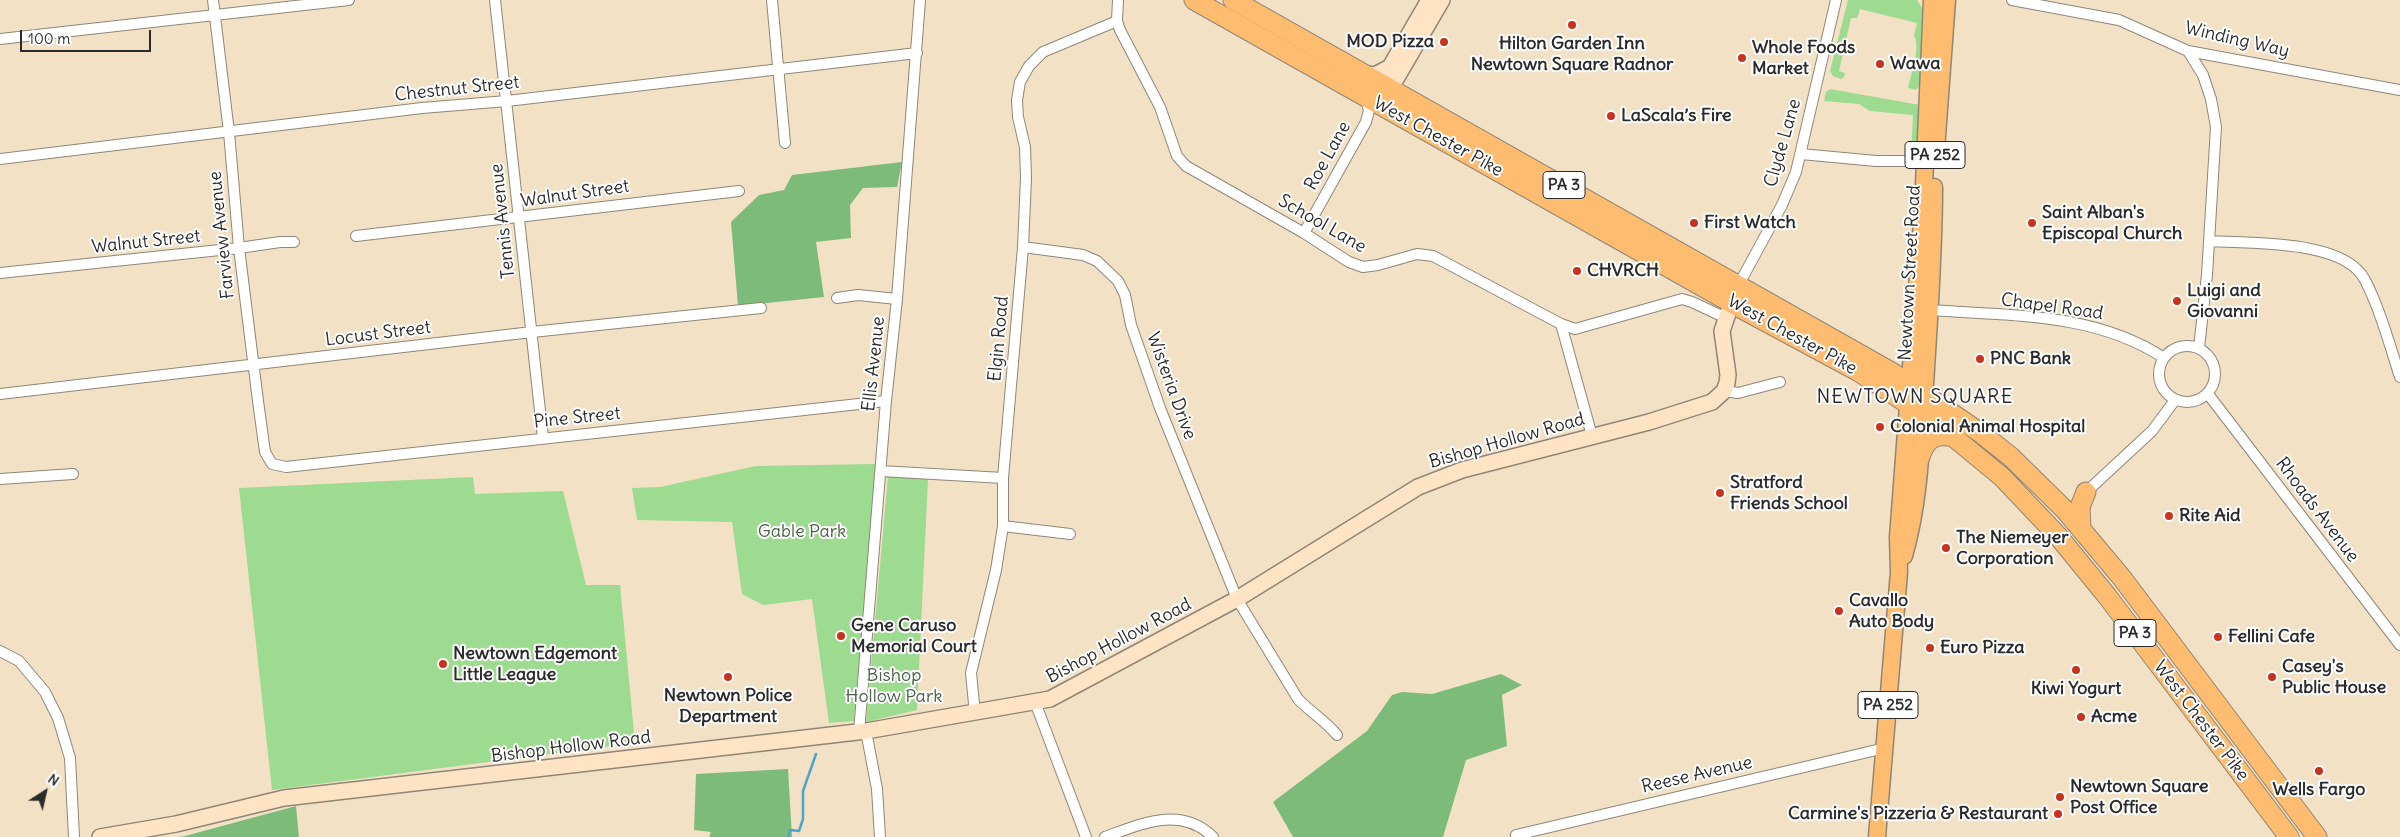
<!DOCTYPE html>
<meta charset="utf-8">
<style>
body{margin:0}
#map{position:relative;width:2400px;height:837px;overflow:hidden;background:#f3e1c5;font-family:Delius,sans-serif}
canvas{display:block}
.north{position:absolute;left:20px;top:767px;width:50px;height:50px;-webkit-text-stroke:4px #fff;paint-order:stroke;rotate:35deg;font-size:14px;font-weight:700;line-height:20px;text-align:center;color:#2b2b2b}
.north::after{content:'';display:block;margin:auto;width:18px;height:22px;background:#2b2b2b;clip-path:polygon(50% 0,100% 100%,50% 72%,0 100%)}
.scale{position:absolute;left:20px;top:30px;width:131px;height:22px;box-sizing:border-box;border:2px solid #2b2b2b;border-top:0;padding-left:6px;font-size:15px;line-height:18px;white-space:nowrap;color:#2b2b2b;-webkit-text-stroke:4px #fff;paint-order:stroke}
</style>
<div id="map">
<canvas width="2400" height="837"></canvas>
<div class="north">N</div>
<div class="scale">100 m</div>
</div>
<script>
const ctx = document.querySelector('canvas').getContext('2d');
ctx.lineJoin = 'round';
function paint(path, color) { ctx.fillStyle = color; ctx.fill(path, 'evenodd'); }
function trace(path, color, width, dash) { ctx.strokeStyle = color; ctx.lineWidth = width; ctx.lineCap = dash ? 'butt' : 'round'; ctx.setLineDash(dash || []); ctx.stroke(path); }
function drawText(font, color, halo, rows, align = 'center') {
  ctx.font = font + ' Delius,sans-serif'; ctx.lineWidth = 4; ctx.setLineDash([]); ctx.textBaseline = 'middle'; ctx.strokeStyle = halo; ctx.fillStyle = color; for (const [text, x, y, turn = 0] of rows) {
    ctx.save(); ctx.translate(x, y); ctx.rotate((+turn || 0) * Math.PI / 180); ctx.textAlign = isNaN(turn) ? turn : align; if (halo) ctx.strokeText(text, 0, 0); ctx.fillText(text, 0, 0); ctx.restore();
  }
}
paint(new Path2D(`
 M1848,0h69l8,13 -2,67 -7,10 -8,-2c3,-15 13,-39 6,-53l3,-12 -57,-14 -3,9h-6l-12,53 6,2 -1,4 -3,2 -8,-3 -3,-5z
 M1830,89l90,16 -1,48 -8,2 2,-40 -43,-4 -11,-7 -35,-3 2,-9z
 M876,464l-22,257 -25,2 -17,-124 -49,6 -21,-11 -10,-72 -95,-2 -5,-32 28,-1 96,-21z
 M888,476l40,3 -11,231 -51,12z
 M473,477l2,17 88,-3 23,94h34l15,158 -363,47 -33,-302z`), '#9cdb90');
paint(new Path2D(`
 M902,162l-5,25 -34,1 -13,17 1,33 -35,4 8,55 -86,9 -7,-84 28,-27 25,-5 8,-15z
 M1501,674l21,11 -20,10 5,51 -41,14 -23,77h-150l-20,-35 94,-71 25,-36 10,-3 30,2z
 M788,769l4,68h-83l2,-5 -17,-2 2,-56z
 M296,806l3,31h-120l6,-1z`), '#7dbb7a');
trace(new Path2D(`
 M788,837l2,-7 9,1 4,-12v-28l13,-37`), '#4ba4c9', 2.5);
const street = new Path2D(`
 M213,0l16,132 10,116 19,153 7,51 7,12 14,3 600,-66
 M495,0l48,438
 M772,0l13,143
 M1118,0l-1,21 3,9 40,77 17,49 9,10 118,67 45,29 14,5 15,-2 39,-11 16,2 128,68 31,112
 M2012,0l107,20 69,31 212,39
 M0,39l349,-39
 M2188,51l15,24 8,24 5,28 -9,148 -8,73
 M1801,154l75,7h49
 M0,159l422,-51 85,-7 410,-48
 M1304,233l62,-111 3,-12 -4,-13
 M356,236l383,-45
 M2210,241c40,3 134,-2 155,39 15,29 25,66 35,97
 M1023,247l60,8 14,6 21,20 7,14 6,30 29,83 77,191 61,100c12,13 27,21 39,36
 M0,273l239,-25 41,-6h14
 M1738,286l44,-81 14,-33 40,-172
 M837,298l21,-3 39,4
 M1930,310c80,6 164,2 234,48
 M1561,324l14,5 107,-30 10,3 34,16
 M2159 374a28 28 0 1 1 56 0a28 28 0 1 1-56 0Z
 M1724,391l14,2 42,-11
 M0,394l532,-62 229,-24
 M2208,394l192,251
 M881,471l122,7
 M0,479l73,-5
 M2084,494l68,-63 23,-31
 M1003,526l67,8
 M0,651l19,10 26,31 13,26 12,40 4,79
 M1035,702l51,135
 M975,714l-4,-41 25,-103 7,-44v-48l20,-231 3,-69 -1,-31 -7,-30 -1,-17 3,-18 9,-16 14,-14 74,-31
 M866,731l11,58 3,48
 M859,732l27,-331 11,-102 23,-299
 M1516,835l369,-87
 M1105,837c36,-13 76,-32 108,0`);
const secondary = new Path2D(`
 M1366,74l9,1 15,-8 39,-67
 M1382,95l14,-16 46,-79
 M100,837l76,-13 108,-26 582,-67 184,-32 187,-100 181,-112 44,-17 187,-48 63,-20 12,-11 3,-8 1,-8 -6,-44 13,-38`);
const primary = new Path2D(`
 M1936,150l11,-150
 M1904,556c16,-56 17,-113 21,-171 4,-66 9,-132 9,-198
 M1877,837l22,-265 -1,-35 25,-329 9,-208`);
const highway = new Path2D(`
 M1194,0l550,310 115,62 75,49 68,56 56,59 49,60 182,241
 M1233,0l660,373 89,61 29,23 54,53 57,68 195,259
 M1920,457c6,-19 15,-24 35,-20
 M2081,527l-1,-20 6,-15`);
trace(street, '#8f8678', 12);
trace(secondary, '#8f8678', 18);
trace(primary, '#8f8678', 19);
trace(highway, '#8f8678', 21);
trace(street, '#fff', 10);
trace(secondary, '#fee4c5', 15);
trace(primary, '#fdbc6f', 16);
trace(highway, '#fdbc6f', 19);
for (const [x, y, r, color] of [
 [1572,25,5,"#c8321e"],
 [1444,42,5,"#c8321e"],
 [1742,58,5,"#c8321e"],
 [1880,64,5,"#c8321e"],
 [1611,116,5,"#c8321e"],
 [1694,223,5,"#c8321e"],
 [2032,223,5,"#c8321e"],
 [1577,271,5,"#c8321e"],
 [2177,301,5,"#c8321e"],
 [1980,359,5,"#c8321e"],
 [1880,427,5,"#c8321e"],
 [1720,493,5,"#c8321e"],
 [2169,516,5,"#c8321e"],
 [1946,548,5,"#c8321e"],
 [1839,611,5,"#c8321e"],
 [841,636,5,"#c8321e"],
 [2218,637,5,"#c8321e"],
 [1930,648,5,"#c8321e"],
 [443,664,5,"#c8321e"],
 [2076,670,5,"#c8321e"],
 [728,677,5,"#c8321e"],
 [2272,677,5,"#c8321e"],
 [2081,717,5,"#c8321e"],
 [2319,771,5,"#c8321e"],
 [2060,797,5,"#c8321e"],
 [2058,814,5,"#c8321e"]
]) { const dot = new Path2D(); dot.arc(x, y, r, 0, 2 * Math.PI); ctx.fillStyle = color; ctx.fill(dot); trace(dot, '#fff', 2); }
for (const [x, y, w] of [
 [1935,155,60],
 [1564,185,42],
 [2135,633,42],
 [1888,705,60]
]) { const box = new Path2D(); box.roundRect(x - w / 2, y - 13.5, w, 27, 4); ctx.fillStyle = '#fff'; ctx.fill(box); trace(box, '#2b2b2b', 1); }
drawText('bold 16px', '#2b2b2b', null, [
 ["PA 252",1935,155],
 ["PA 3",1564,185],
 ["PA 3",2135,633],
 ["PA 252",1888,705]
]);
drawText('18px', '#2b2b2b', '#fff', [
 ["Winding Way",2237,40,13],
 ["Chestnut Street",457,89,-6],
 ["West Chester Pike",1438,137,29],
 ["Clyde Lane",1783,143,-74],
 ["Roe Lane",1328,156,-61],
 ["Walnut Street",575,194,-8],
 ["Tennis Avenue",503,221,-96],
 ["School Lane",1322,224,30],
 ["Farview Avenue",222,235,-96],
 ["Walnut Street",146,242,-6],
 ["Newtown Street Road",1910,273,-87],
 ["Chapel Road",2052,307,8],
 ["Locust Street",378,334,-7],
 ["West Chester Pike",1792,335,29],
 ["Elgin Road",999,339,-85],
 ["Ellis Avenue",874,364,-84],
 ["Wisteria Drive",1171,386,70],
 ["Pine Street",577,418,-6],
 ["Bishop Hollow Road",1507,441,-16],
 ["Rhoads Avenue",2317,510,53],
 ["Bishop Hollow Road",1119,641,-28],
 ["West Chester Pike",2201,721,53],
 ["Bishop Hollow Road",571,747,-7],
 ["Reese Avenue",1697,775,-13]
]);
drawText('bold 18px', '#2b2b2b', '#fff', [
 ["MOD Pizza",1434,42,"right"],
 ["Hilton Garden Inn",1572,44,"center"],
 ["Newtown Square Radnor",1572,65,"center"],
 ["Whole Foods",1752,48],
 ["Market",1752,69],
 ["Wawa",1890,64],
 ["LaScala’s Fire",1621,116],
 ["Saint Alban's",2042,213],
 ["Episcopal Church",2042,234],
 ["First Watch",1704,223],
 ["CHVRCH",1587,271],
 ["Luigi and",2187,291],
 ["Giovanni",2187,312],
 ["PNC Bank",1990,359],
 ["Colonial Animal Hospital",1890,427],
 ["Stratford",1730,483],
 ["Friends School",1730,504],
 ["Rite Aid",2179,516],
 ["The Niemeyer",1956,538],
 ["Corporation",1956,559],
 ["Cavallo",1849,601],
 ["Auto Body",1849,622],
 ["Gene Caruso",851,626],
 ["Memorial Court",851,647],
 ["Fellini Cafe",2228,637],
 ["Euro Pizza",1940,648],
 ["Newtown Edgemont",453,654],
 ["Little League",453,675],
 ["Casey's",2282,667],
 ["Public House",2282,688],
 ["Kiwi Yogurt",2076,689,"center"],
 ["Newtown Police",728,696,"center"],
 ["Department",728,717,"center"],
 ["Acme",2091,717],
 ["Newtown Square",2070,787],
 ["Post Office",2070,808],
 ["Wells Fargo",2319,790,"center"],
 ["Carmine's Pizzeria & Restaurant",2048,814,"right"]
], 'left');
drawText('18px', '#4d6049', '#fff', [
 ["Gable Park",802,532],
 ["Bishop",894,676],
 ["Hollow Park",894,697]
]);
ctx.letterSpacing = '1px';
drawText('20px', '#2b2b2b', '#fff', [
 ["NEWTOWN SQUARE",1915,397]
]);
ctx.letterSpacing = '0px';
</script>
